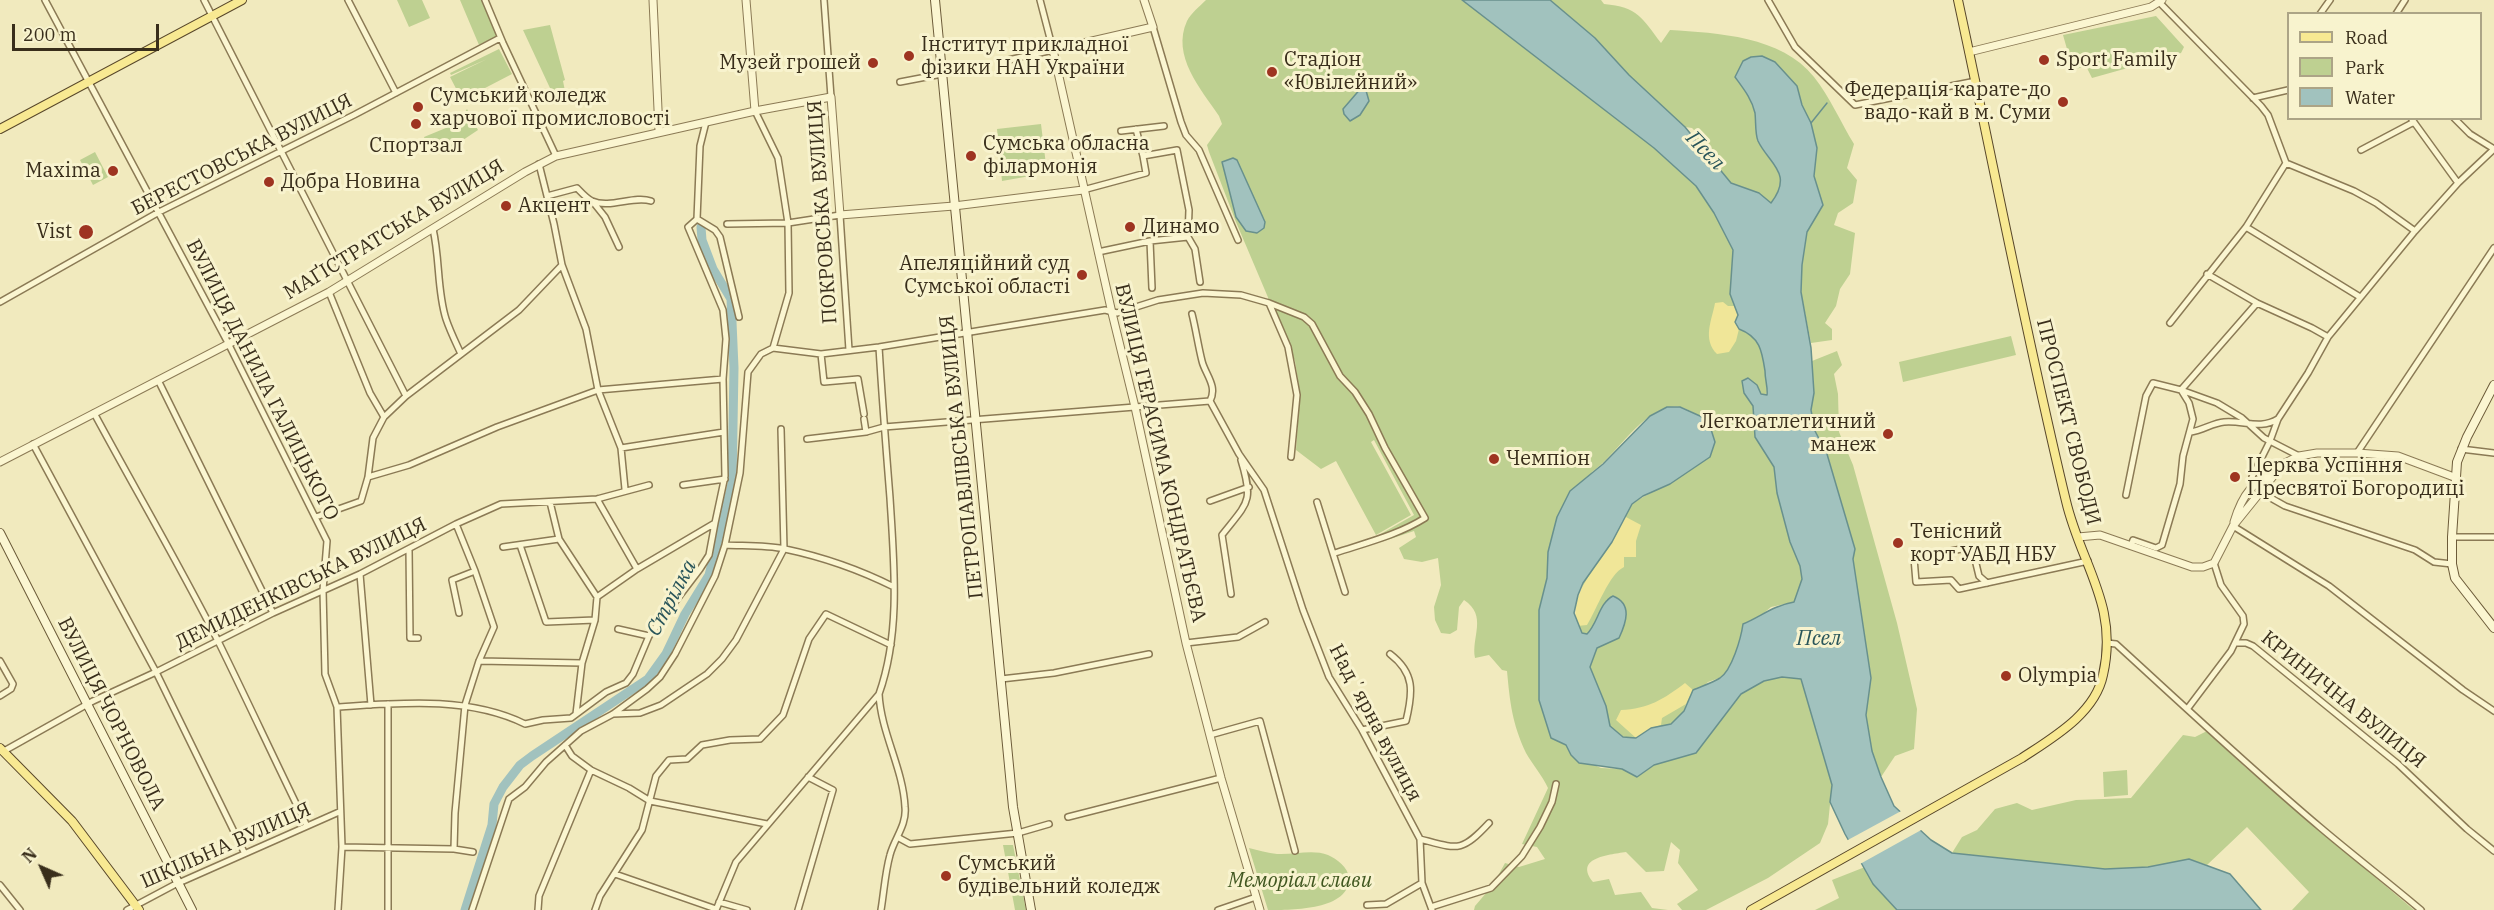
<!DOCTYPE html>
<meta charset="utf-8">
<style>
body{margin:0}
#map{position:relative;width:2494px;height:910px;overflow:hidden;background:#f1eabe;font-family:"IBM Plex Serif",serif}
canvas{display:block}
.legend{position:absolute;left:2287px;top:12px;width:195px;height:108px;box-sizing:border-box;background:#f8f3ce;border:2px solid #aca486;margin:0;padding:8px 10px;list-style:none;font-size:18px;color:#392e1b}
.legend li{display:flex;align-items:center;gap:12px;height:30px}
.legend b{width:30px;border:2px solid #aca486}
.north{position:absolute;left:12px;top:838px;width:60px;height:60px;-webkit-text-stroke:4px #f8f3ce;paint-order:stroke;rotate:315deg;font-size:16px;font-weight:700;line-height:24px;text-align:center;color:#392e1b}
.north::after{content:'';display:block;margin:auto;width:21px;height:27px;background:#392e1b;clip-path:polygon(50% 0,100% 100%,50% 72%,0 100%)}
.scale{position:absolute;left:12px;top:24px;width:147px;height:27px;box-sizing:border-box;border:3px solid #392e1b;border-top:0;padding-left:8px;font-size:18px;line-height:21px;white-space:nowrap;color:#392e1b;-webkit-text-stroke:4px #f8f3ce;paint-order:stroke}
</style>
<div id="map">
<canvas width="2494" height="910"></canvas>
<ul class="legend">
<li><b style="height:8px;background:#f8e992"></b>Road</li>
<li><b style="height:16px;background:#bed091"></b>Park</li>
<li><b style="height:16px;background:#a1c2be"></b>Water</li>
</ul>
<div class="north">N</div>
<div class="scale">200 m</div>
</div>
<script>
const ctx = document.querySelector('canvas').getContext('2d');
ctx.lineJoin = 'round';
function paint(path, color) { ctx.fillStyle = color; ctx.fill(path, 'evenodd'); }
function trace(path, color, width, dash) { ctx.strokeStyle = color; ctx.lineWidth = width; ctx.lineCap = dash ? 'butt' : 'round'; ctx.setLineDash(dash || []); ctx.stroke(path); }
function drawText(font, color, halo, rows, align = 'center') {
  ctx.font = font + ' "IBM Plex Serif",serif'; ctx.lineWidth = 6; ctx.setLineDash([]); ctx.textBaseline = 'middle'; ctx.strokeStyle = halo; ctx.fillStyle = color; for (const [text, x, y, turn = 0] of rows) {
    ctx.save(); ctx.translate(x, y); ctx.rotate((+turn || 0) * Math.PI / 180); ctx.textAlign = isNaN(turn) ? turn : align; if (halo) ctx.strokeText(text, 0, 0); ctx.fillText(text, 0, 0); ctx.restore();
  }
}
paint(new Path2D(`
 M397,0h25l8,18 -21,9z
 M460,0h23l14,36 -18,9z
 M1206,0h256l192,148 42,38 18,27 19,37 -3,44 8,21 1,14 12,4c3,7 9,11 12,17 3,6 5,39 3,46l-5,-2 -4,-9 -13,8 9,13 2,31 19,30 3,26 13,49 10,24 2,13 -8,23 -23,5 -13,11 -15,6 -2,16 -10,24 -9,13 -14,5 -22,22 -2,7 -13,13 -20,4 -15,10 -13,-1 -13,-11 -4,-20 -16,-39 7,-19 5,-3 5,-46 -14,29 -6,6 -5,-1 -5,-7 6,-43 49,-79c18,-13 83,-39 82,-63 0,-5 -4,-13 -5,-18 -9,-5 -19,-14 -29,-16 -33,-6 -63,48 -88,65l-44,80 -1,26 -8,32v90l12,38 15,7 5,10 30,13 21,1 15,8 17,-12 42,-12 45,-59 23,-14 18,-3 19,2 31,106 -4,39 -8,19 -52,35 -62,32h-24l-5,-6 21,-14 -20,-27 2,-13 -9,-8 -7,29 -18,1 -20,-20c-19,3 -52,6 -33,30l16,-3 6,16 26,-3 11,16 16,2h-194l1,-4 18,-21 12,-22 14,4 26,-8 -8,-12 -15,-3 26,-56c-6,-13 -15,-23 -22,-35 -14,-30 -16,-50 -19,-82l-5,-1 -13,-15 -14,3c-4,-21 13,-42 -11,-58l-5,7 -2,23 -7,4 -9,-1 -6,-13 -1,-13 7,-22 -3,-27 -16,4 -18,-3 -5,-11 17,-11 -2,-6 -33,11 -4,-6 37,-21 -40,-75 -3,2 40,73 -35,20 -40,-74 -15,8 -25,-19 4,-56 -5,-33 -59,-139 -27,-70 -2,-7 15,-21 -3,-8c-18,-27 -48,-60 -32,-95 4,-8 13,-15 19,-21z
 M1550,0h51l3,4c34,3 38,14 57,39l9,-13c47,3 112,6 144,47 16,20 27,46 40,67l-7,24 10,12 -4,23 -15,10 -4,12 21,8 -5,41 -10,15 -4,17 -11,17 7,6v11l-21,3 -10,-51 1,-27 5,-33 16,-27 -9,-29 3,-28 -6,-25 -9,-18 -5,-19 -62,-9c8,11 17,22 20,36 1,9 0,21 3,28 11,24 36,31 13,62l-12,-10 -28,-10 -34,-42v-8l-5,-5 -7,-1 -56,-52 -34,-37z
 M2156,16l28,31 -3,6 -89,25 -6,-12 -13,4 -10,-35z
 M550,25l15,55 -2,1 3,15 -10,5 -33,-71z
 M499,49l13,25 -50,26 -12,-23 37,-18 -36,16 -1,-2z
 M467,109l11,21 -36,24 -6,-9 -8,3 -4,-11 34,-14z
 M1041,124l6,49 -45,8 -5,-52z
 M95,152l13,25 -15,8 -13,-25z
 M2011,336l5,19 -113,27 -4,-20z
 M1837,351l5,14 -8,9 4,20 1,38 14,33 44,158 20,86 -3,40 -19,7 -14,21 -9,-26 -6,-36 5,-37 -18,-119 2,-10 -28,-95 -12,-23 -4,-21 3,-17 -2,-32z
 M2207,731l38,36 169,143h-122l17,-18 -62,-65 -40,38 -18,-6 -41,8 -43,2 -153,-16 10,-16 15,-7 18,-21 22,-6 15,7 44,-10 55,-2 52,-63 12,2z
 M2127,770l1,25 -24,2 -1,-25z
 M1003,845h10l13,65h-11z
 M1249,848c9,2 19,5 28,6 16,1 36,-5 51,1 9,4 20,12 21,23 1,32 -56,32 -81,32z
 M1865,867l8,17 24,26h-82l24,-12 -7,-18z`), '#bed091');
paint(new Path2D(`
 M1723,302l5,4h6l4,9 -3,8 4,6 -3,12 -7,11 -12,2c-15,-15 -5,-34 -2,-51z
 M1624,516l17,9 -5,16v16h-12v10c-15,7 -27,42 -37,58l-10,1c-8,-35 19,-56 35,-84 5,-8 8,-18 12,-26z
 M1685,683l8,7 -7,14 -24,14 -1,7 -10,3 -15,10 -20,-18 5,-10c27,-1 43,-11 64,-27z`), '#f0e698');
const water = new Path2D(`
 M1462,0h88l45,38 34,37 56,52 46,56 28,10 12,10c23,-30 -2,-39 -13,-62 -3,-7 -2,-19 -3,-28 -3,-14 -12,-25 -20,-36l8,-16 8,-4 11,-1 13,6 22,24 5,19 9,18 6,25 -3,28 9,29 -16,27 -5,33 -1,27 10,56 3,45 -3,17 4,21 12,23 28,95 -2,10 18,119 -5,37 6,36 9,26 13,29 37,34 21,13 153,16 43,-2 41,-8 41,15 31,36h-364l-24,-26 -28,-50 -15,-32 2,-17 -31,-106 -19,-2 -18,4 -23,13 -45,59 -42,12 -17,12 -15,-8 -43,-6 -8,-8 -5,-10 -15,-7 -12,-38v-90l8,-32 1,-26 9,-35 13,-26 33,-27 47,-48 17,-9h13l20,9 9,7 6,19 -5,15 -40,27 -27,12 -11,8 -20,38 -29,41 -5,12 -4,18 8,20 5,1c11,-11 12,-31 26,-38 20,8 13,27 6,42l-22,10 -7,19 16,39 4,20 13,11 13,1 15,-10 20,-4 13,-13 9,-21c9,-4 19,-7 27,-12 12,-8 21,-40 23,-54 19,-8 29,-18 51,-22l8,-23 -2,-13 -10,-24 -13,-49 -3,-26 -19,-30 -2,-31 -9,-13 -2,-12 6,-3 9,7 4,9 6,1c1,-8 -2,-15 -2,-24 -3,-20 -5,-34 -26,-42l-4,-7 3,-7 -8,-21 3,-44 -19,-37 -18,-27 -42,-38z
 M1362,87h3l4,14 -9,14 -10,6 -6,-7 -1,-5z
 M1233,158l4,2 28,62 -1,6 -7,5 -11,-2 -10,-14 -14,-55z`);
paint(water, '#a1c2be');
trace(water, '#68908d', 1.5);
paint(new Path2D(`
 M1903,810l20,19 -63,35 -14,-23z`), '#f1eabe');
trace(new Path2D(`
 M1811,123l16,-20`), '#68908d', 1.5);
trace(new Path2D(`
 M465,910l27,-85 2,-21 9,-17 17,-22 12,-9 116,-77 18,-25 19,-40 24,-39 23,-91 2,-116 -3,-69 -18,-30 -11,-29 -1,-13`), '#a1c2be', 9);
const minor = new Path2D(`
 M45,0l181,339 101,202 -4,49 2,84 12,33 5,140 -4,63
 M204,0l202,396
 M348,0l48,93
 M485,0l18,43 53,113
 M824,0l7,97
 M1768,0l27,47 60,58 121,-24
 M2160,3l101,103 7,9 18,48
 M2320,14l10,-14
 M2396,14l9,-14
 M1153,27l28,95 5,13 13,15 39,90
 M1004,61l49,-11 -13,-50
 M900,82l42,-8
 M2253,98l35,-8
 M755,111l23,47 10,65 1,70 -16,55
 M2411,118l47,65
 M2454,118l16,16 24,15
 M1136,129l7,27
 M1121,131l43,-5
 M2361,150l53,-28
 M2286,163l68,28 22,12 39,28
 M539,164l15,60 8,41 24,64 12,61 23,58 4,41
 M1083,190l63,-17 -3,-17 34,-6 12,60 -1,27 7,12 5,33
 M547,196l30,-8c4,4 9,10 15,13 18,8 42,-6 59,0
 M593,202l12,15 14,30
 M697,219l18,11 5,7 19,80
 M697,219l3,-73 6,-24
 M727,224l61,-1 52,-8 9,135
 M2246,227l114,70
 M433,229c7,30 4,62 13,90 4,12 10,24 15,35
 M1150,241l2,47
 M1098,252l52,-11 38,-4
 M2207,274l50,29 55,25 16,9
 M329,292l41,101 14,24
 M0,302l159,-90 195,-97 146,-77
 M1269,303l35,14 8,7 28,52 15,16 14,22 16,34 40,70c-27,17 -60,25 -90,35
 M2170,323l76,-96 40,-64
 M821,354l3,28 34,-3 6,35
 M158,380l115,233
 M1210,401l29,53 25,36 39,120 26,67 33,53 58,109 2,44 10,27
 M94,413c41,76 85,151 124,228 30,61 59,124 89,185
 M864,419l2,13
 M2191,432c12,-2 22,-9 33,-10 19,-2 36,8 54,-3
 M807,439l59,-7 18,-5 326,-26c8,-15 -5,-27 -8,-40 -4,-16 -6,-31 -10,-47
 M33,444l123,228 88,180
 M621,448l103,-16
 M2461,449l33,4
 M2357,453l137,-205
 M368,477l41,-12 88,-38 101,-37 125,-11
 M683,485l42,-6
 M2253,485l-1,-8 18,-36 8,-22 30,-46 20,-36 87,-106 43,-48 36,-34
 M2262,493l23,13 130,44 19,12 18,2
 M2126,495l20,-99 7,-13 28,7 36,13 25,15 22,20 35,18
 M597,499l40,70
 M1210,501l39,-14
 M550,502l9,37 38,58
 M1317,502l28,90
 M316,517l45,-16 7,-24 5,-39 11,-21 22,-21 113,-86 43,-45
 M2233,526l96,60 134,104 31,21
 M2452,537h42
 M520,545l26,77 49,-2
 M725,545c20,1 41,0 60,4 38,8 75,21 109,38
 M2131,546l2,-6 23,8 6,-3 18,-61 3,-28 10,-37 -4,-16 -8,-13 76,-87
 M503,547l56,-8
 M409,549l1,89h8
 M360,574l11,131
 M1987,583l-8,-7 -7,-29 -58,11 2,24 35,-2 8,9 129,-28
 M1231,594l-9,-59c26,-33 32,-33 19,-75
 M459,613l-7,-33 23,-9
 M618,629l31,7
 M1186,643l52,-6 27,-15
 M2107,643l9,1c68,62 135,125 205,184 33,28 67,54 100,82
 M2235,643h11l7,3 145,118 69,65 27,22
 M0,661l13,23 -2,5 -11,7
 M479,661l103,2
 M1001,679l53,-6 95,-19
 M879,694c2,39 24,74 26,113 2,18 -11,32 -15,48 -5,18 -6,37 -9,55
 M388,704v206
 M337,707c62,-4 131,-11 188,17l18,-4 28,-2 35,-26 20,-9 7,-9 16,-38 51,-67 9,-14 6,-32
 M2188,708l43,-57 13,-27 -1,-8 -22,-31 -7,-22
 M576,714l6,-51 13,-43 2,-23 40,-28 78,-46 10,-47 -2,-97 3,-40 -3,-29 -35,-83 9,-8
 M613,714l27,-1 21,-8 46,-31 15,-15 14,-19 48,-91 -3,-120
 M1362,730l44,-9c7,-29 9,-48 -16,-67
 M1210,735l50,-14 35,130
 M565,745l7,11 19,14 38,18 21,13 117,23
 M4,751l89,-50 63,-29 117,-59 87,-39 96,-50 45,-20 96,-5 52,-14
 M1068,817l153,-39
 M899,838l11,6 108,-11 31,-9
 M1420,839c38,10 41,14 69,-16
 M342,847l112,2 19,3
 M454,849l1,-36 10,-108 14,-44 15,-34 -19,-56 -19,-47
 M615,874l101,35
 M0,885l20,25
 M719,902l28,8
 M1367,905l19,-1 36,-21
 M1431,907l60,-19 31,-32 18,-29 12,-25 4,-18
 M127,910l47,-25 165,-73
 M472,910l37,-111 16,-12 21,-25 35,-31 32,-17 34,-25 13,-12 15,-23 40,-78 10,-31 15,-72 8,-101 13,-18 12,-6 48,6 58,-7 226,-37 12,3 41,-13 45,-7 38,2 28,8 19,44 9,48 -6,62
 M538,910l1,-14 52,-126
 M595,910l5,-14 42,-66 14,-54 13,-16 18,-1 15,-14 28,-5 30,-1 23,-24 26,-76 17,-25 65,31
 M716,910l20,-48 143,-168c22,-62 15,-131 11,-196 -4,-50 -8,-101 -11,-151
 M798,910l35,-120 -25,-13
 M1218,910l38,-13`);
const tertiary = new Path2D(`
 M653,0l6,131
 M746,0l9,111
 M1144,0l9,27 -100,23 59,263 23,94 51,236 35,135 39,132
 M1969,52l182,-45 11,-7
 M0,462l329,-170 196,-120 31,-16 199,-45 76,-14 9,118 114,-9 129,-16
 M2234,522c9,-30 19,-39 45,-55
 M2078,537l22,-2 92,32h11l11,-4 19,-37 50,-62 16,-8 18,-3h40l41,3 56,21`);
const secondary = new Path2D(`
 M935,0l78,807 18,103
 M2494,385l-27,52 -10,25 -5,75v27l3,14 39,50
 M0,533l192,377`);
const primary = new Path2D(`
 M0,129l242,-129
 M0,748l72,73 67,89
 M1751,910l271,-152c30,-20 73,-44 81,-83 16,-70 -22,-110 -37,-174 -40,-166 -72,-334 -108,-501`);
trace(minor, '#8b7a55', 8);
trace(tertiary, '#8b7a55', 9);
trace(secondary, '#6c5b39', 10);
trace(primary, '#58472a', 10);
trace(minor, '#fbf6d1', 5);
trace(tertiary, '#fbf6d1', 7);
trace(secondary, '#fbf6d1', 8);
trace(primary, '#f8e992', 8);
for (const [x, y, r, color] of [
 [909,56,6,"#9e3421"],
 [2044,60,6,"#9e3421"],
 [873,63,6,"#9e3421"],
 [1272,72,6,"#9e3421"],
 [2063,102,6,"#9e3421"],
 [418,107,6,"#9e3421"],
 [416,124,6,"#9e3421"],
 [971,156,6,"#9e3421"],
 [113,171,6,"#9e3421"],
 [269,182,6,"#9e3421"],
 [506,206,6,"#9e3421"],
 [1130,227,6,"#9e3421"],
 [86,232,8,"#9e3421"],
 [1082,275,6,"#9e3421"],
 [1888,434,6,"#9e3421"],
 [1494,459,6,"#9e3421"],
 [2235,477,6,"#9e3421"],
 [1898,543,6,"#9e3421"],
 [2006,676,6,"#9e3421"],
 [946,876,6,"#9e3421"]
]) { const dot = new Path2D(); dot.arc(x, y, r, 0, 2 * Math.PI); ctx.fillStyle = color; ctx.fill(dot); trace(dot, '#f8f3ce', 2); }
drawText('20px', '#392e1b', '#f8f3ce', [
 ["Інститут прикладної",921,45],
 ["фізики НАН України",921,68],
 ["Стадіон",1284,60],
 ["«Ювілейний»",1284,83],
 ["Sport Family",2056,60],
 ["Музей грошей",861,63,"right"],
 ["Федерація карате-до",2051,90,"right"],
 ["вадо-кай в м. Суми",2051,113,"right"],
 ["Сумський коледж",430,96],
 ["харчової промисловості",430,119],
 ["Сумська обласна",983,144],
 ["філармонія",983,167],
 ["Спортзал",416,146,"center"],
 ["Maxima",101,171,"right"],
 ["Добра Новина",281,182],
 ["Акцент",518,206],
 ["Динамо",1142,227],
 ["Vist",72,232,"right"],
 ["Апеляційний суд",1070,264,"right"],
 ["Сумської області",1070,287,"right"],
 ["Легкоатлетичний",1876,422,"right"],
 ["манеж",1876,445,"right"],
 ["Чемпіон",1506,459],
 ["Церква Успіння",2247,466],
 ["Пресвятої Богородиці",2247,489],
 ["Тенісний",1910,532],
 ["корт УАБД НБУ",1910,555],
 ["Olympia",2018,676],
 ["Сумський",958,864],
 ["будівельний коледж",958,887]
], 'left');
drawText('20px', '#392e1b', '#f8f3ce', [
 ["БЕРЕСТОВСЬКА ВУЛИЦЯ",242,155,-27],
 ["ПОКРОВСЬКА ВУЛИЦЯ",823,212,-94],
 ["МАҐІСТРАТСЬКА ВУЛИЦЯ",394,230,-31],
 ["ВУЛИЦЯ ДАНИЛА ГАЛИЦЬКОГО",262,380,63],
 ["ПРОСПЕКТ СВОБОДИ",2068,422,76],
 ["ВУЛИЦЯ ГЕРАСИМА КОНДРАТЬЄВА",1160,453,77],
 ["ПЕТРОПАВЛІВСЬКА ВУЛИЦЯ",962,457,-96],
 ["ДЕМИДЕНКІВСЬКА ВУЛИЦЯ",301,584,-26],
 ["КРИНИЧНА ВУЛИЦЯ",2343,700,39],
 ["ВУЛИЦЯ ЧОРНОВОЛА",111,714,63],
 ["Надʼярна вулиця",1375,723,62],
 ["ШКІЛЬНА ВУЛИЦЯ",226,846,-24]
]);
drawText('italic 20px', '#405720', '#f8f3ce', [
 ["Меморіал слави",1300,881]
]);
drawText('italic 21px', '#29555a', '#f8f3ce', [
 ["Псел",1705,151,46],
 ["Стрілка",672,598,-62],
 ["Псел",1819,639]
]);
</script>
